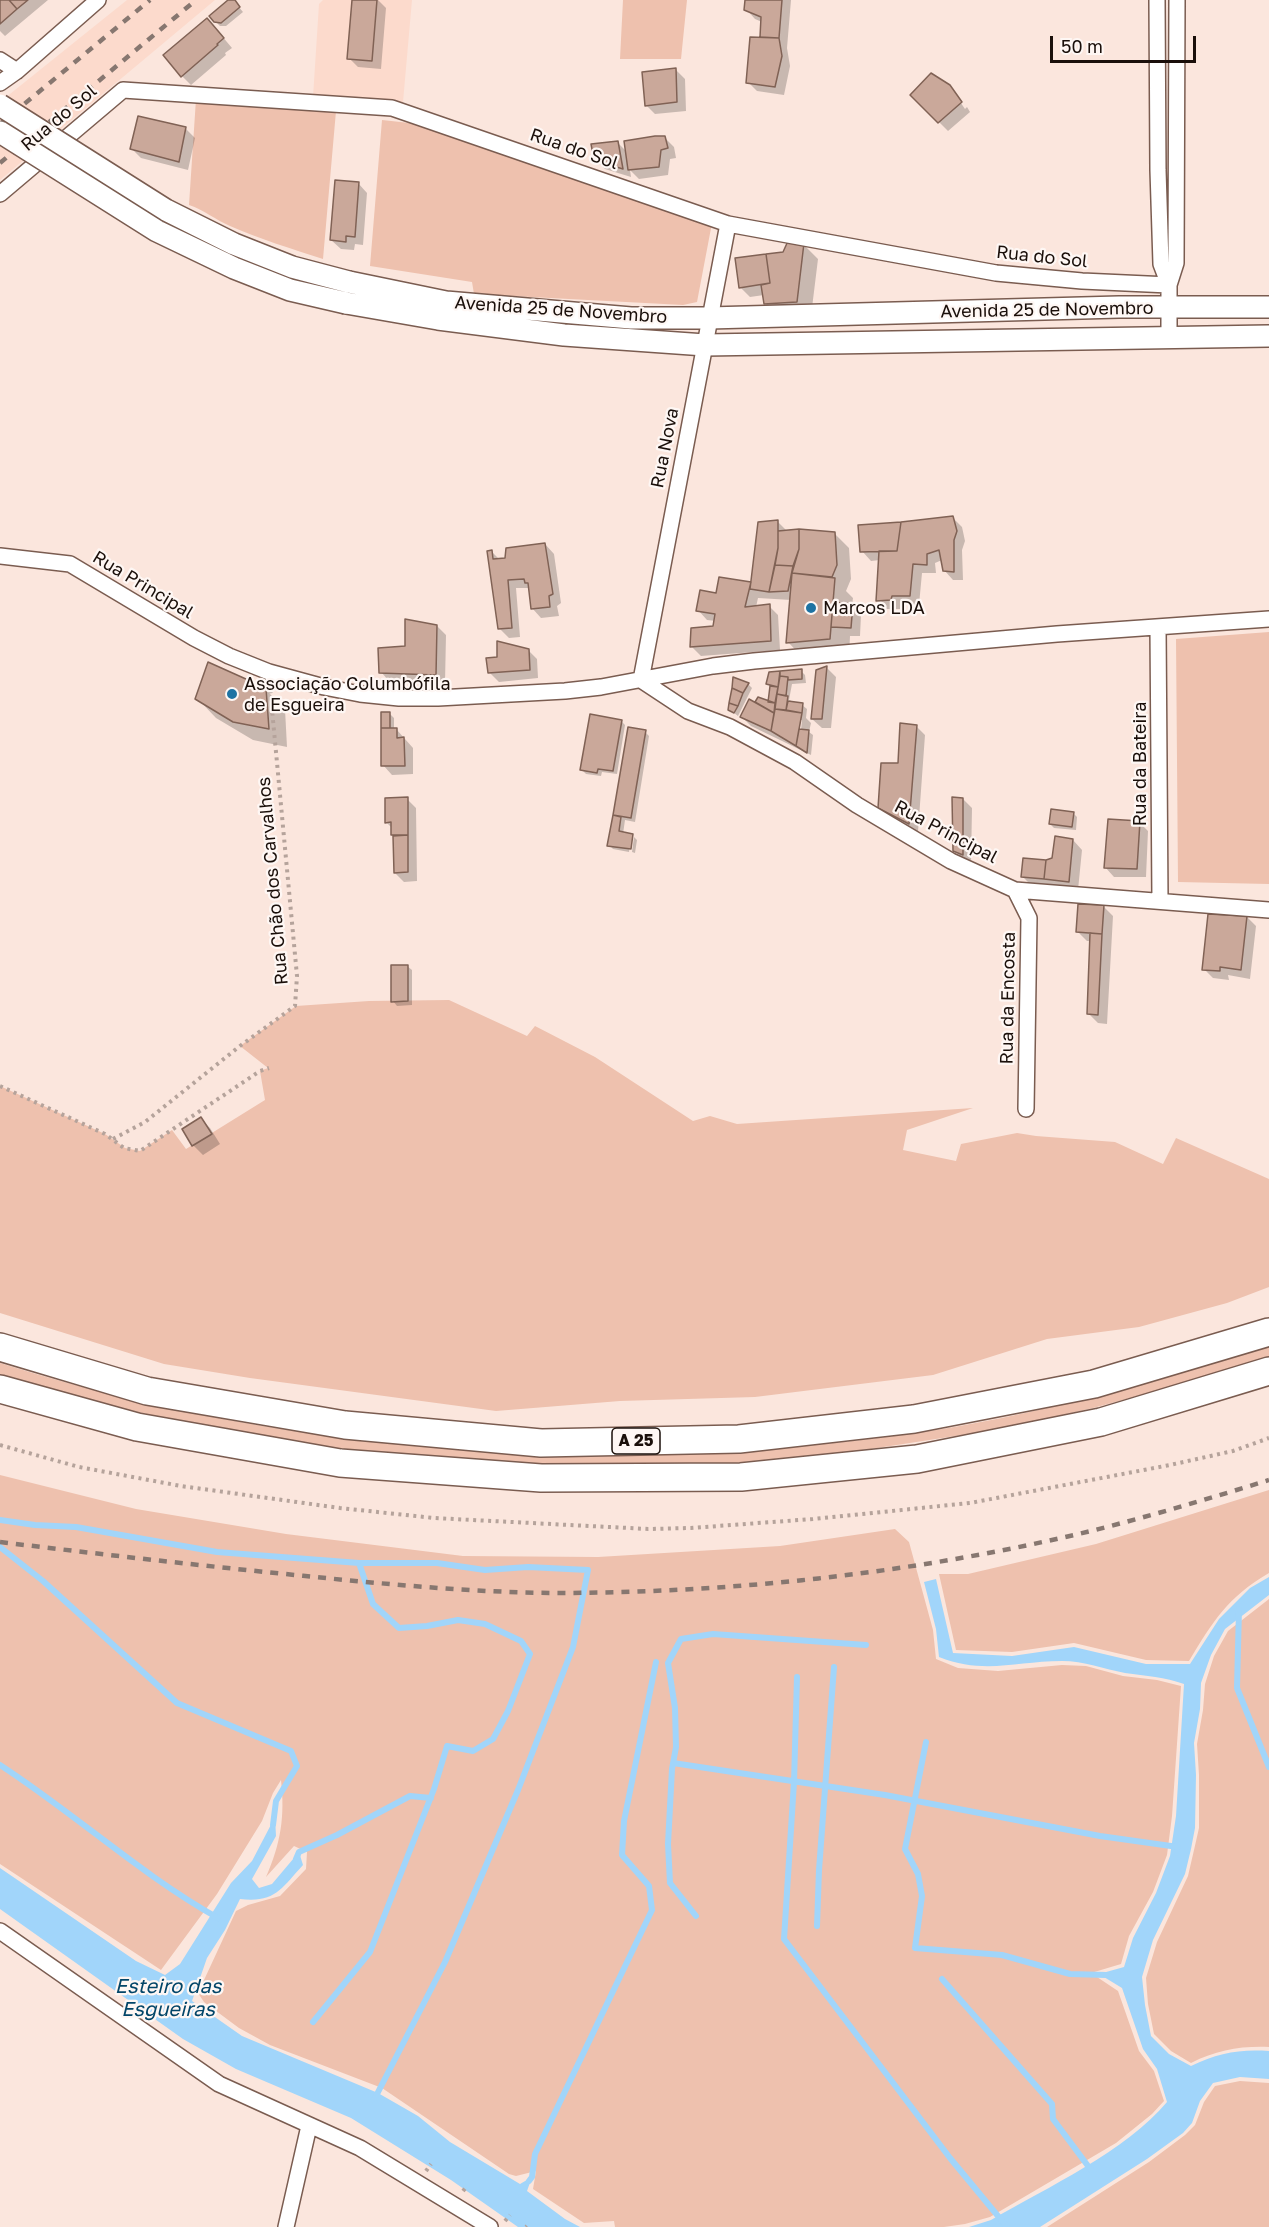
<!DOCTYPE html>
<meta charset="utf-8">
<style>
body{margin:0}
#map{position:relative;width:1269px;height:2227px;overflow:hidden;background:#fbe6dd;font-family:"Golos Text",sans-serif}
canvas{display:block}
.scale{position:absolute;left:1050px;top:36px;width:146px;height:27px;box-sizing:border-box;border:3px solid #1a0f0a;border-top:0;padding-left:8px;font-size:18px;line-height:21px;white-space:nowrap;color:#1a0f0a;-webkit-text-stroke:4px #fef7f4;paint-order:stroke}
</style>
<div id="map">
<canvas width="1269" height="2227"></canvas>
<div class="scale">50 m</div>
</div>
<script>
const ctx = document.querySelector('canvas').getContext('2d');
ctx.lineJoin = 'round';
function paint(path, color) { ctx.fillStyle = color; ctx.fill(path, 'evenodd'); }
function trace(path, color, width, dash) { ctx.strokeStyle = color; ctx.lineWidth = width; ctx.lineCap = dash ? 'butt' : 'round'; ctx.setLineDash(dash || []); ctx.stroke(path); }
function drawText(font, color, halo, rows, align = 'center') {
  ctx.font = font + ' "Golos Text",sans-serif'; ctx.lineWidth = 4.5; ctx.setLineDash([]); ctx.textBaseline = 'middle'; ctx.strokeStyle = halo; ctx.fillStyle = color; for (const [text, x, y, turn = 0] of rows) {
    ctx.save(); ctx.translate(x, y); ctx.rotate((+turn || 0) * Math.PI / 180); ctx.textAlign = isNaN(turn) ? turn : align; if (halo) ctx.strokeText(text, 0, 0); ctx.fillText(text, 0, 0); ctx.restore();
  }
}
paint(new Path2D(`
 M127,0h88l-215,180v-78z
 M323,0h89l-9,102 -90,-5 6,-93z`), '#fcdacc');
paint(new Path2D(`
 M623,0h64l-6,59h-61z
 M196,99l140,12 -13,148c-31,-10 -63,-20 -93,-33 -14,-6 -26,-16 -41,-21z
 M382,120l46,5 284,98 -15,79 -14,3 -209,-11 -2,-12 -102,-16z
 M1269,632v252l-91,-2 -2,-243z
 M449,1000l78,36 8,-10 60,31 98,64 17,-5 27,8 236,-16 -66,22 -4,20 53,11 5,-17 56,-11 19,3 79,6 48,22 13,-26 93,41v108l-42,16 -88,24 -92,12 -114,36 -178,22 -135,4 -124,10 -246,-33 -86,-14 -164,-51v-227l105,48 20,14 15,3 32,-21 14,19 79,-49 -5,-29 8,-3 -28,-22 56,-40 73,-5z
 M1269,1346v11l-65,21 -111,30 -92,21 -137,21 -139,14 -197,2 -184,-16 -161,-28 -90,-20 -93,-26v-13c301,95 625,114 936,67 113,-18 224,-51 333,-84z
 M0,1475l136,34 150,25 177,22 135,1 182,-11 115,-17 14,13 24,88 3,29 22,9 40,3 64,-6 24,1 37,10 34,4 24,6 -9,130 -5,39 -14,37 -24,44 -8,28 -30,9 27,18 21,60 15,20 10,30 -12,13 -36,29 -126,74 -25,7 -21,3h-329l-1,-6 -30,2 -51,-34 3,-18 -20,5 -7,-2 -127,-86 -112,-43 -31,-17 -35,-26 -6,-9 38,-82 12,-6 32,-9 26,-27 1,-17 -13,-6 -28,31c15,-34 19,-61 15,-97l-8,13 -11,28 -45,73 -56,76 -161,-106z
 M1269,1490v83c-41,24 -56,48 -80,88l-43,-1 -72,-17 -62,9 -56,-2 -17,-76h29l128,-30z
 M1269,1599v448c-29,-1 -52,3 -78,16l-20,-12 -17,-17 -6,-30 -2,-26 11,-36 31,-66 6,-26 5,-22v-53l-2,-31 6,-34 2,-26 9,-28 14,-25z
 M1240,2081l29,2v144h-222l102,-65 36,-27 10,-10 9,-23 11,-16z`), '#eec1ae');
paint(new Path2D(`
 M1269,1577v18l-44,34 -14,26 -10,28 -1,26 -6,34 2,32 -1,53 -4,21 -6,25 -32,66 -11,37 3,28 6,31 18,18 22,12c27,-13 48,-17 78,-15v28l-29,-2 -27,6 -13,18 -8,22 -9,10 -36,26 -107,68h-71l22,-7c57,-33 135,-69 176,-118l-10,-33 -14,-20 -21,-61 -23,-14 25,-7 9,-29 23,-45 14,-37 6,-40 8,-132c-19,-7 -38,-8 -59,-11 -21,-4 -41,-12 -63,-12 -46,0 -77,14 -123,-4l-3,-28 -12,-47 12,-3 17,74 59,3 62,-9 72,17h44l29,-45 31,-31z
 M275,1817l1,19 -24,43 7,9 13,-4 27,-32 4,13c-22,24 -28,38 -63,34l-15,31 -18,28 -15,43 50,35 136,57 40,23 32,26 70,42 12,-7 -5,14 38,28 15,8h-62l-67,-47 -100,-62 -115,-49 -53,-30 -183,-130v-41l136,93 29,14 15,-11 51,-81 21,-22z`), '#a1d5fa');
paint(new Path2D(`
 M0,0h48l-43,36 -5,-5z
 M230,0h3l10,12 -17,14h-6l-5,-5z
 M353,0h25l8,8 -5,61 -23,-2 -9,-9z
 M746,0h45l-4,48 3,18 -6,29 -27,-4 -9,-9 13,-43 1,-17 -7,-3 -9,-10z
 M216,29l16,19 -7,5 1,2 -35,30 -9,-9z
 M676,70l9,9 1,32 -31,3 -9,-9z
 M952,90l13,19 2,-2 3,5 -22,19 -36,-36z
 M186,129l9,9 -7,32 -47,-12 -9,-9z
 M665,138l9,9 2,11 -6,1 -2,16 -29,4 -9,-9 1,7 -26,-8 -10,-9 23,-17 9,9z
 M358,183l9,10 -4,52 -8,-1 -1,6 -13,-1 -10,-9z
 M804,245l14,14 -7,57 -32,2 -14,-15 -1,-8 -14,2 -9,-9 44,-35z
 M953,518l9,9 3,14 -3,9 1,30h-10l-9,-10 -2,-10 -7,3 1,10h-14l-3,32 -18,-1 -1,5h-13l-9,-9 2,-40 -9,1 -9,-10z
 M777,521l9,9 49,4 14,14 2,31 -5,12 7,7 -1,8 9,9 -1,21h-10l-1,21 -43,4 -18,-19 3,-42 -33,-2 -2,9 13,-1 9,9 2,35 -79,6 -9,-9v-17l23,-2 1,-7 -9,-1 -9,-10 19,-16 3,-15 32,5z
 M545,544l9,10 7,49 -4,3 2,10 -18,2 -9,-10 -2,-20h-14l4,49 -11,1 -10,-10 -7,-76 8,8z
 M437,626l9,9 -1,48 -55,-1 -9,-10z
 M528,650l9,9 1,19 -39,4 -9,-9z
 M827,668l9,9 -5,51h-9l-10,-9z
 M801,671l4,4 1,8 -14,1 -3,16 13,5 5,4 -1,9 5,5 -2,9 4,3 -2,20 -60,-29 -9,-9 17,-18 10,6 2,-17 -3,-4 2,-11zM799,720h3l-1,10h-3z
 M748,684l4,4 -14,28 -8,-6z
 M266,690l19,19 2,38 -34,-7 -37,-22 -19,-20z
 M389,713l5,5v12h3l16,18v26l-21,1 -9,-10z
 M621,721l4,4 -8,49 -15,-2 -1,4 -15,-2 -4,-4z
 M916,726l9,9 -7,97 -29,-15 -10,-9z
 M629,729l16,3 4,4 -14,86 -10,-2 -2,14 11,2h-3l-2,16 -16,-3 -4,-4z
 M407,799l9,9 1,73 -13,1 -9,-9v-36l-2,-8 -7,-7z
 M963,799l9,9 -1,55 -7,-3 -10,-10z
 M1073,813l4,4 -1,13 -22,-2 -4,-4z
 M1139,822l9,9 -2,46h-32l-9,-10z
 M634,837l3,3 -2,13 -3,-1z
 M1073,840l9,10 -4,40 -47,-5 -9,-9 31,-17z
 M1104,907l9,9 -6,108 -9,-1 -10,-10 3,-72h-4l-9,-9z
 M1247,917l9,9 -6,53 -22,-4 1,5 -16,-2 -9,-9z
 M407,966l5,4v35l-15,1 -4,-5z
 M201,1119l9,9 10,16 -17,11 -10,-10 -9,-15z`), '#0003');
trace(new Path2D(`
 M0,1520l35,5 41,2 141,25 142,11 14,41 26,24 28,-2 31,-6 27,4 36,17 9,13 -22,57 -15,28 -20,12 -26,-5 -13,43 -64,163 -57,70
 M0,1547l43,34 134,122 114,48 6,15 -21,35 -3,24
 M359,1563h78l48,7 43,-3 60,3 -15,77 -55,143 -73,172 -70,136
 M1239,1609l-2,79 32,79
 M797,1677l-3,105 -10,157 166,219 57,69
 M926,1742l-21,107 13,25 4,22 -7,52 87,7 68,19 36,1
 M673,1763l212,32 215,41 78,11
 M0,1765c74,48 140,109 218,153
 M296,1859l3,-7 38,-17 73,-39 21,2
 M696,1916l-26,-33 -2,-39 4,-75 4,-22 -1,-39 -7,-45 13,-24 32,-5 153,11
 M817,1926l2,-56 15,-203
 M942,1979l110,125 1,15 38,51
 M529,2181l3,-4 3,-23 117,-244 -3,-24 -27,-31 2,-34 32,-159`), '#a1d5fa', 6);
const building = new Path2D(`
 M0,0h9l8,9 -17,15z
 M9,0h19l-11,9z
 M228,0h7l5,7 -19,16 -7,-1 -5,-6z
 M352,0h25l-5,61 -25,-2z
 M745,0h37l-3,38 -19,-1 1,-20 -17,-7z
 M207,18l17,20 -7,6 1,1 -37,32 -18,-22z
 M750,37l29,1 3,18 -7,31 -29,-4z
 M676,68l1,34 -32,4 -3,-34z
 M931,73l19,12 12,17 -24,21 -28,-28z
 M138,116l48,11 -7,35 -49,-13z
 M655,136h10l3,12 -7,2 -2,17 -31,3 -4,-29z
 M618,141l5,28 -29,-9 -3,-16z
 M335,180l24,2 -4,55 -9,-1v6l-16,-2z
 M788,241l16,2 -7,59 -33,2 -3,-19 9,-2 -4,-29 17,-2z
 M766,254l4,29 -31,5 -4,-30z
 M953,516l4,15 -3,9v32l-11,-1 -4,-21 -12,4v11l-14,-1 -3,32h-18l-1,4 -15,1 3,-50h18l4,-29z
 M778,520v28l-9,44 -19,-3 8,-67z
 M901,522l-4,29 -37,1 -2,-27z
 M799,529v20l-6,17 -18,-1 3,-17v-17z
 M799,529l36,3 2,33 -5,12 -40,-4 7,-24z
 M545,543l8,51 -4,2 1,11 -19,2 -3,-26h-3l-1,-4 -16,1 4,48 -14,1 -11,-78 5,-1 1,9 12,-1 1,-10z
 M775,565l18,1 -5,25 -19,1z
 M792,573l43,5 -5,61 -44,4z
 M719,577l32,5 -6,25 25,-3 1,37 -81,6 1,-19 22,-2 2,-12 -19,-3 4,-21 16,3z
 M833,602l20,2 -2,24 -20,-1z
 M405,619l32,6 -1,50 -57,-2 -1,-25 27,-2z
 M497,641l32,8 1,21 -42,3 -2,-15 11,-1z
 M208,662l58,26 3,41 -36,-7 -38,-23z
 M827,666l-5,53h-11l5,-49z
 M802,669v10l-14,1v-3l-8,-1v-5z
 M780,671l-2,16 -12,-3 3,-12z
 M780,676l8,1 -2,19 -9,-2z
 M733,677l16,6 -6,10 -11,-5z
 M770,686l8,1 -3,16 -7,-1z
 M732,688l11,5 -5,13 -9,-3z
 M777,694l11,2 -2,14 -11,-1z
 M758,697l17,6 -1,10 -19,-11z
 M749,699l25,14 -3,18 -31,-14z
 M788,701l15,2 -1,10 -16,-3z
 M729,703l9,3 -4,7 -6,-3z
 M775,709l27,4 -6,33 -25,-15z
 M381,712h9v16h-9z
 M590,714l32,6 -9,51 -15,-2 -1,4 -17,-3z
 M900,723l17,2 -8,99 -31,-16 3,-45h17z
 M628,727l18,3 -15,88 -18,-3z
 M381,728h16v10l7,-1 1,29h-24z
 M799,729l10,1 -2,23 -11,-7z
 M408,797v38h-17v-13l-6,1v-25z
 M952,797l11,1v57l-10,-4z
 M1051,809l23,3 -2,15 -23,-3z
 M613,815l8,2 -2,14 14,3 -2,15 -24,-3z
 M1108,819l32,2 -3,48 -33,-1z
 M408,835v37l-14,1 -1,-37z
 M1055,836l18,3 -4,43 -25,-3 2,-19 6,-2z
 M1023,858l23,2 -2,19 -23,-2z
 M1078,904l26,1 -2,29 -26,-2z
 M1208,914l39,2 -6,54 -21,-3v4l-18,-1z
 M1090,933l12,1 -4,81 -11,-1z
 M391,965h17v36l-17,1z
 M201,1117l11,17 -20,12 -10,-17z`);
paint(building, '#caa89a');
trace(building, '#806255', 1.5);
const street = new Path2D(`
 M1157,0l1,170 3,94 8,21
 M0,60l17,11
 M0,83l17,-12 81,-71
 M0,194l123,-104 269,18 336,116 268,49 86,8 87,4
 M1169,339v-54l7,-22 1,-263
 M0,556l70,8 124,74 35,18 40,16 55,15 36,7 39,4h39l127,-7 36,-4 112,-21 41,-5 303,-27 212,-15
 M1158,627l2,274
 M641,680l47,31 42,16 65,35 62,43 94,56 64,29 254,20
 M641,680l87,-456
 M1015,890l14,28 -3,191
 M0,1931l219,153 141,64 130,79
 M286,2227l23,-101`);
const secondary = new Path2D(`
 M349,282l97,20 185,16h78l410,-11h150
 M346,303l92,16 126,16 141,10 564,-9`);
const highway = new Path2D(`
 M0,1347l147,44 198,34 196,18 198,-4 175,-20 180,-35 175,-52
 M0,1389l137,38 203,36 201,15 200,-1 176,-18 184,-37 168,-51`);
trace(street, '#7a5c50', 18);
trace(secondary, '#7a5c50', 24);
trace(highway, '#7a5c50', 30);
trace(new Path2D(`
 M0,1086l105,48 19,14 16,3 120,-80 9,-3
 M113,1139l32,-17 95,-76 55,-40 2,-30 -27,-288
 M0,1445l79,22 102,19 159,22 94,10 214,11 43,-1 122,-9 157,-16 200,-38 63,-14 36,-13
 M426,2171l5,-7
 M463,2191l4,-5
 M505,2221l5,-6
 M526,2227l1,-1`), '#b5a39b', 4, [3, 4.5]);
trace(street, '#fff', 15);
trace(secondary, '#fff', 21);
trace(highway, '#fff', 27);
trace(new Path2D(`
 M0,124l150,-124
 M0,163l196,-163
 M0,1542c98,12 196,23 295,33 90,9 180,18 270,18 178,-1 357,-21 530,-63 59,-15 116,-32 174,-50`), '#877770', 4.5, [8, 8]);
const secondaryBridge = new Path2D(`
 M0,105l166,105 68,34 58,23 57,15
 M0,132l157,99 77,37 56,22 56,13`);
trace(secondaryBridge, '#7a5c50', 24, []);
trace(secondaryBridge, '#fff', 21);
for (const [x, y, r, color] of [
 [811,608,6,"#1e73a3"],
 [232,694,6,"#1e73a3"]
]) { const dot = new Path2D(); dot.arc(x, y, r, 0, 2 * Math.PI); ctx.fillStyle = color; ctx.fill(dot); trace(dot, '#fef7f4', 2); }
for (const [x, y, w] of [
 [636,1441,48]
]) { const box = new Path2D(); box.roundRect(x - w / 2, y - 13, w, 26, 4.5); ctx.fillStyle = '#fef7f4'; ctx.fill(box); trace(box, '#1a0f0a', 1.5); }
drawText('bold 16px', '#1a0f0a', null, [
 ["A 25",636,1441]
]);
drawText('18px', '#1a0f0a', '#fef7f4', [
 ["Rua do Sol",59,118,-40],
 ["Rua do Sol",574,149,19],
 ["Rua do Sol",1042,257,6],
 ["Avenida 25 de Novembro",561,310,4],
 ["Avenida 25 de Novembro",1047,310,-1],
 ["Rua Nova",665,448,-79],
 ["Rua Principal",143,585,31],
 ["Rua da Bateira",1140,764,-90],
 ["Rua Principal",946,832,28],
 ["Rua Chão dos Carvalhos",273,881,-95],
 ["Rua da Encosta",1008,998,-89]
]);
drawText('18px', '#1a0f0a', '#fef7f4', [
 ["Marcos LDA",823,608],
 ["Associação Columbófila",244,684],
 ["de Esgueira",244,705]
], 'left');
drawText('italic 20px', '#024568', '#fef7f4', [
 ["Esteiro das",168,1987],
 ["Esgueiras",168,2010]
]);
</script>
